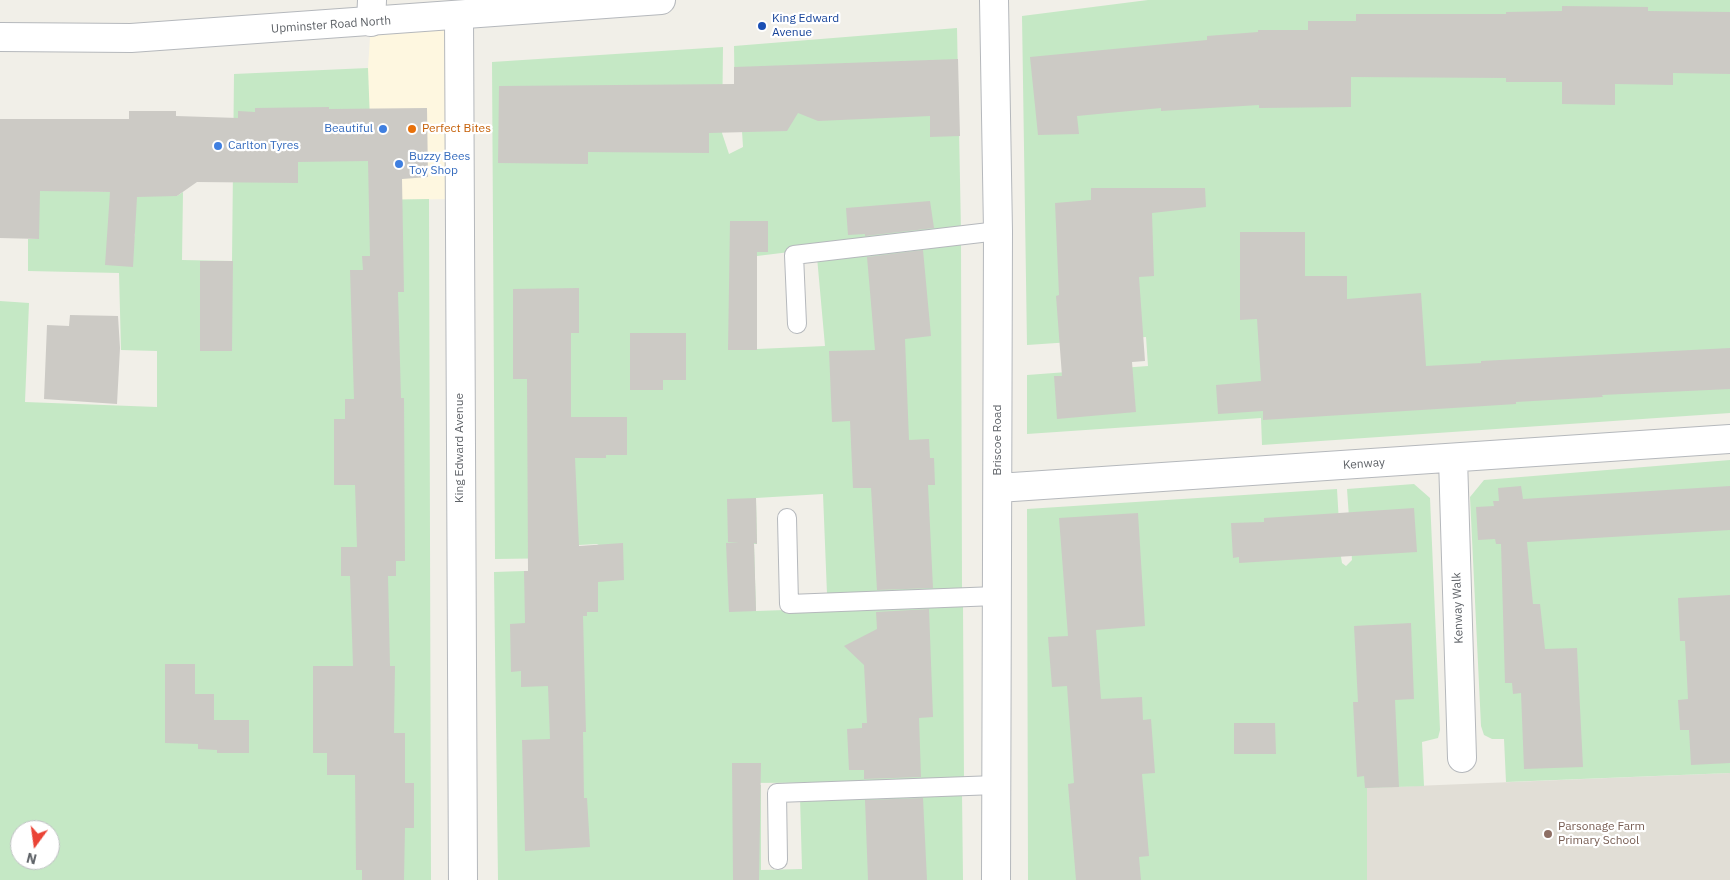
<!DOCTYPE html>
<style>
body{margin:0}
#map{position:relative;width:1730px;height:880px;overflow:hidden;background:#f1efe8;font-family:"IBM Plex Sans",sans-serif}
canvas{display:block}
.north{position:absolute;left:10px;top:820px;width:50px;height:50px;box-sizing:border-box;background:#fff;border:1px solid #bfc1c3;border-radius:50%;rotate:194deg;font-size:14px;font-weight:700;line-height:20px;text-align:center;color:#5f6368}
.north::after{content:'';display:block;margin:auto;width:18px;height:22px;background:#ea4335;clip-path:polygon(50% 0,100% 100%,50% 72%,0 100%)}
</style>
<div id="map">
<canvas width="1730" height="880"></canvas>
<div class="north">N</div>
</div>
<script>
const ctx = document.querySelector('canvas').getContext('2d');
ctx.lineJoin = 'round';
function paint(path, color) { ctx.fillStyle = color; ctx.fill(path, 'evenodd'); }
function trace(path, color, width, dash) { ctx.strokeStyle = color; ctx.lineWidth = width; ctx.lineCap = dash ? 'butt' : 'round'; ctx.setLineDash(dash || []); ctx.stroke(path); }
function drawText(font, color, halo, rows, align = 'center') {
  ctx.font = font + ' "IBM Plex Sans",sans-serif'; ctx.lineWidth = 4.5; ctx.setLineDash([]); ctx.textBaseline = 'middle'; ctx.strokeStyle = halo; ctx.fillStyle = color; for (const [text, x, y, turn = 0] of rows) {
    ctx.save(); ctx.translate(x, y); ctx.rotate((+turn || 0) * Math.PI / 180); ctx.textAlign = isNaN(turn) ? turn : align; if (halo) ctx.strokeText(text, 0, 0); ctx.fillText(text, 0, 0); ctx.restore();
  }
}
paint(new Path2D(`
 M459,16v183l-89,1 -2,-132 3,-46z`), '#fef7e0');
paint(new Path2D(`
 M1730,773v107h-363v-92z`), '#e1ded6');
paint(new Path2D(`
 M1148,0h582v413l-468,32 -1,-27 -234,16v-59l121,-9 -2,-29 -119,8 -5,-329z
 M957,28l4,203 -204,25v93l68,-3 -8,-89 144,-16 1,349 -135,4 -4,-100 -67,4 1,46h-3l2,67 207,-7 1,178 -231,1v2h28v85l41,-1 -2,-72 162,-4 1,87h-465l-4,-308 91,-3 38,-8v-2l-26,-15 -18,1 -10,13 -74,1 -3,-497 231,-15 -1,86 7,21 14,-7 -1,-16 -7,-18 -1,-67z
 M368,68l5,132 56,-1 2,681h-431v-579l29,2 -4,99 132,5v-56l-36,-1 -2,-77 -91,-2v-32h11v-26l-13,-23 89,2 20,45 -6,-70 34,29h14l6,-4 -1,68 50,1 2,-187zM20,830h30v30h-30z
 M1730,460v313l-224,9 -2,-43h-12l-8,-4 -3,-9 -11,-229 14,-17z
 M1414,484l16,14 10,232 -2,8 -16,4 2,44 -57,2v92h-339l-1,-371 310,-20 4,68 1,6 4,3 6,-6 -5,-71z`), '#c5e8c5');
paint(new Path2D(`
 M1562,6l86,1v4l82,1v62l-57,-1v12l-58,-1v21l-53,-1v-22h-56v-4l-155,-1v30l-92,1v-3l-98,6v-3l-84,8 2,18 -41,1 -8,-78 177,-17v-4l51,-4v-2h50v-9h48v-7h150v-2l56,-1z
 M958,59l2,77 -30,1v-21l-112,5 -20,-8 -11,18 -78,2v20l-121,-1v12l-90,-1 1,-77 235,-2v-17z
 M329,107v2l98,-1 1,69 -26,2 2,113h-6l3,106h3l1,163h-9v15h-8l2,90h5l-1,67h11v50h9v45h-9l-1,52h-42v-10h-6l-1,-95h-28v-22h-14v-87h40l-3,-90h-9v-29h16l-2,-62h-21v-66h11v-20h9l-4,-129h13l-1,-14h8l-2,-95 -70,1v21l-101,-1 -20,14 -40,1 -4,70 -28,-2 5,-73 -70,-1 -1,48 -39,-1v-119h129v-8h47v5l62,2v-7l17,1v-4z
 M1091,188h114l1,19 -54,6 2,63 -15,1 6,84 -13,1 4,50 -79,7 -3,-43h8l-6,-80 3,-1 -4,-92 36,-3z
 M930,201l4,27 -69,8v-2l-17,1 -2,-27z
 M730,221h38v31h-11v98h-29z
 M1240,232h65v44h42v23l74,-6 5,73 55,-3v-2l249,-13v41l-128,6 1,2 -87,5v2l-253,16v-9l-45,3 -2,-29 45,-4 -4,-62 -17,1z
 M923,250l8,86 -26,3 4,101 20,-1 1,19h4l1,27h-7l5,103 -56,2 -6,-102h-18l-3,-67 -18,1 -3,-71 46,-1 -8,-93z
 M200,261h33l-1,90h-32z
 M579,288v45h-8v84h56v38h-21v3h-31l4,88 44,-3 1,37 -26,2v30h-11v4h-4l3,116h-3l1,66h3l3,49 -65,4 -3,-111 28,-1 -2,-53 -27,1v-16l-10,1 -1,-48 15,-1 -1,-52h4l-1,-192h-14v-90z
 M70,315l48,1 2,32 -3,56 -73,-5 3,-74 22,1z
 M630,333h56v47h-23v10h-33z
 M1521,486l2,13 207,-13v44l-203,12 6,62h7l5,45 32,-1 6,119 -59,2 -3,-76 -8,1 -1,-11h-7l-4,-139h-5l-1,-5 -17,1 -2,-33 18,-1 -1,-5h6l-1,-13z
 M756,498l1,46 -3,-1 2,68 -27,1 -3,-69 13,-1h-11l-1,-43z
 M1414,508l3,44 -178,11v-6l-6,1 -2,-35 33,-1v-4z
 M1138,513l7,113 -49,4 5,69 41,-2 1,23 8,-1 4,54 -13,1 7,82 -10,1 2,23h-65l-8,-96 6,-1 -7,-97 -15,1 -4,-50 20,-1 -9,-118z
 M1730,595v168l-39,2 -2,-35h-9l-2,-30 10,-1 -3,-58h-5l-2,-43z
 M929,609l4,108 -14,1 2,59 -57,2v-9h-15l-2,-41 15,-1v-5h5l-3,-58 -20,-19 33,-17 -1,-17z
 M1411,623l3,76 -19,1 4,87 -34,1 -1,-12 -7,1 -4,-75h5l-4,-76z
 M165,664h30v30h19v26h35v33h-32v-3l-19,-1v-5l-33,-1z
 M1234,723h41l1,31h-42z
 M732,763h29l-2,117h-26z
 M923,798l4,82h-59l-3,-80z`), '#cccac5');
const service = new Path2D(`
 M797,324l-3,-69 204,-24
 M787,518l2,86 207,-8
 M778,860l-1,-67 219,-8`);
const minor = new Path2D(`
 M994,0l4,231 -2,649
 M459,16l4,864
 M371,22l1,-22
 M1453,458l9,300
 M998,488l732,-49`);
const tertiary = new Path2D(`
 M0,37l131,1 530,-38`);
trace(service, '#b5b8bc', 20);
trace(minor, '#b5b8bc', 30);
trace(tertiary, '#b5b8bc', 30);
trace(service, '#fff', 18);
trace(minor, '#fff', 28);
trace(tertiary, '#fff', 28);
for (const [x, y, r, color] of [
 [762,26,5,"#1a4fb4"],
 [383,129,5,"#3f7fe0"],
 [412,129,5,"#e8710a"],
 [218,146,5,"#3f7fe0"],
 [399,164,5,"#3f7fe0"],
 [1548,834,5,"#8d6e63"]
]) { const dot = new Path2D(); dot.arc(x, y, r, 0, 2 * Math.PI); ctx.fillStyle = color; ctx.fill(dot); trace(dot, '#fff', 2); }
drawText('12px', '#164399', '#fff', [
 ["King Edward",772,19],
 ["Avenue",772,33]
], 'left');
drawText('12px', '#5f6368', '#fff', [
 ["Upminster Road North",331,25,-4],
 ["Briscoe Road",998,440,-90],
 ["King Edward Avenue",460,448,-90],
 ["Kenway",1364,464,-4],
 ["Kenway Walk",1458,608,-92]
]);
drawText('12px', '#366cbe', '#fff', [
 ["Beautiful",373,129,"right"],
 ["Carlton Tyres",228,146],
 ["Buzzy Bees",409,157],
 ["Toy Shop",409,171]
], 'left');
drawText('12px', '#c56008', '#fff', [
 ["Perfect Bites",422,129]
], 'left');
drawText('12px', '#785e54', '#fff', [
 ["Parsonage Farm",1558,827],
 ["Primary School",1558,841]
], 'left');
</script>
